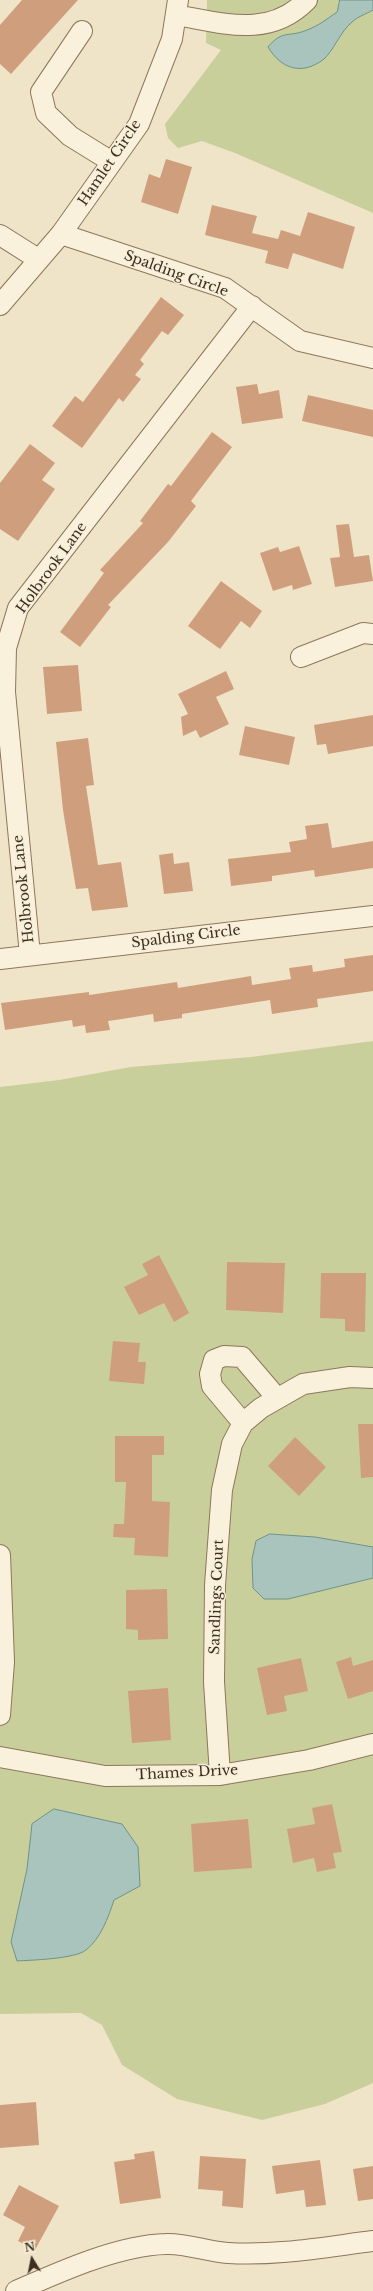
<!DOCTYPE html>
<style>
body{margin:0}
#map{position:relative;width:373px;height:2291px;overflow:hidden;background:#f0e4c8;font-family:"Libre Baskerville",serif}
canvas{display:block}
.north{position:absolute;left:12px;top:2239px;width:40px;height:40px;-webkit-text-stroke:3px #f7eed8;paint-order:stroke;rotate:350deg;font-size:11px;font-weight:700;line-height:16px;text-align:center;color:#3d2e20}
.north::after{content:'';display:block;margin:auto;width:14px;height:18px;background:#3d2e20;clip-path:polygon(50% 0,100% 100%,50% 72%,0 100%)}
</style>
<div id="map">
<canvas width="373" height="2291"></canvas>
<div class="north">N</div>
</div>
<script>
const ctx = document.querySelector('canvas').getContext('2d');
ctx.lineJoin = 'round';
function paint(path, color) { ctx.fillStyle = color; ctx.fill(path, 'evenodd'); }
function trace(path, color, width, dash) { ctx.strokeStyle = color; ctx.lineWidth = width; ctx.lineCap = dash ? 'butt' : 'round'; ctx.setLineDash(dash || []); ctx.stroke(path); }
function drawText(font, color, halo, rows, align = 'center') {
  ctx.font = font + ' "Libre Baskerville",serif'; ctx.lineWidth = 3; ctx.setLineDash([]); ctx.textBaseline = 'middle'; ctx.strokeStyle = halo; ctx.fillStyle = color; for (const [text, x, y, turn = 0] of rows) {
    ctx.save(); ctx.translate(x, y); ctx.rotate((+turn || 0) * Math.PI / 180); ctx.textAlign = isNaN(turn) ? turn : align; if (halo) ctx.strokeText(text, 0, 0); ctx.fillText(text, 0, 0); ctx.restore();
  }
}
paint(new Path2D(`
 M207,0h166v213l-138,-60 -33,-12 -24,7 -10,-10 -3,-14 56,-74 -15,-7z
 M373,1041v1042l-48,21 -63,16 -85,-21 -55,-34 -20,-40 -21,-12 -81,1v-927l59,-7 72,-13 120,-10z`), '#c9cf9b');
const water = new Path2D(`
 M340,0h33v10c-7,4 -16,7 -21,12 -12,10 -18,28 -28,37 -22,17 -43,10 -56,-12 15,-18 20,-9 39,-17 11,-4 20,-11 30,-18z
 M270,1534l45,3 58,10v31l-85,21h-24l-11,-11 -1,-29 4,-18z
 M54,1809l68,15 16,23 2,39 -26,14c-6,18 -13,38 -28,50 -11,9 -54,10 -69,11l-6,-19 16,-73 5,-45z`);
paint(water, '#a9c4bc');
trace(water, '#6f938a', 1);
paint(new Path2D(`
 M22,0h56l-67,74 -11,-10v-39z
 M166,159l26,8 -14,47 -37,-12 8,-28 11,4z
 M212,205l45,11 -5,17 26,6 3,-9 19,6 8,-24 47,15 -12,42 -50,-16 -5,16 -23,-6 3,-12 -63,-16z
 M161,297l23,18 -16,20 -6,-4 -22,29 4,4 -9,11 6,4 -18,23 -4,-4 -37,50 -30,-22 23,-30 8,6z
 M257,384l2,10 20,-4 4,28 -41,6 -6,-37z
 M308,395l65,15v27l-71,-16z
 M212,432l20,15 -41,54 5,5 -28,36 -60,63 3,2 -31,40 -20,-15 44,-59 -4,-3 43,-47 -3,-2 28,-37 3,2z
 M30,444l25,19 -13,17 13,9 -37,52 -18,-12v-46z
 M349,524l5,33 15,-2 4,26 -38,6 -5,-29 10,-1 -4,-32z
 M299,546l13,38 -19,6 -1,-5 -19,6 -13,-38 18,-6 2,5z
 M221,581l41,30 -12,17 -9,-7 -21,28 -32,-23z
 M78,665l4,46 -35,3 -4,-47z
 M226,671l8,18 -18,8 13,27 -29,14 -4,-8 -13,6 -2,-19 7,-3 -10,-20z
 M373,715v31l-45,8 -2,-10 -9,1 -3,-20z
 M245,726l50,11 -6,28 -50,-10z
 M88,738l6,47 -8,1 12,79 23,-3 7,45 -36,4 -4,-23 -12,1 -13,-79 -7,-68z
 M328,823l4,25 41,-7v27l-58,9 -1,-7 -42,6v5l-41,5 -3,-27 63,-7 -2,-10 18,-3 -2,-13z
 M173,853l1,11 15,-2 4,29 -29,3 -5,-39z
 M373,955v36l-56,8 1,8 -46,7 -2,-14 -88,14v4l-28,4 -1,-8 -31,5 -14,2 2,9 -24,3 -1,-8 -12,2 -1,-7 -67,10 -4,-27 88,-11v3l88,-13 1,6 73,-12 1,9 39,-6 -2,-11 23,-3 1,7 32,-5 -1,-8z
 M159,1255l30,58 -15,9 -10,-19 -25,12 -15,-28 24,-12 -6,-11z
 M227,1262l58,1 -2,50 -57,-3z
 M321,1273h45l-1,59 -20,-1v-12l-25,-1z
 M113,1341l27,2 -2,19h8l-2,22 -35,-3z
 M358,1424h15v53l-12,1z
 M115,1436h49v19h-12v46l18,1 -2,55 -34,-2 1,-17 -22,-1 1,-13h10l2,-42h-11z
 M295,1437l31,30 -27,29 -31,-30z
 M167,1589l1,50 -30,1v-10l-12,-1v-39z
 M351,1657l2,9 20,-6v31l-25,8 -12,-37z
 M301,1658l7,33 -24,5 3,15 -20,4 -10,-47z
 M168,1688l3,52 -39,3 -4,-52z
 M332,1804l10,48 -9,1 3,15 -19,4 -3,-14 -21,5 -6,-34 28,-5 -3,-16z
 M248,1819l4,49 -58,4 -3,-48z
 M36,2102l3,43 -39,3v-43z
 M154,2151l7,47 -41,6 -6,-42 21,-3 -1,-5z
 M200,2156l46,3 -3,49 -21,-2 1,-15 -25,-2z
 M320,2160l6,45 -20,2 -2,-17 -28,4 -4,-28z
 M373,2166v33l-15,2 -5,-32z
 M19,2185l40,21 -24,44 -17,-9 7,-14 -22,-12z`), '#cf9f7d');
const minor = new Path2D(`
 M176,15c47,8 93,24 131,-15
 M82,31l-41,61 5,21 24,23 42,26
 M61,234l164,54 75,53 73,17
 M0,235l38,24
 M0,305l61,-71 78,-110 33,-85 6,-39
 M301,657l62,-24 10,1
 M30,955l-25,-263 1,-44 12,-40 234,-302
 M0,959l373,-43
 M243,1423l-31,-37 -2,-12 4,-14 10,-4 18,1 35,41
 M0,1555l4,107 -4,53
 M0,1757l105,19 115,-1 89,-15 64,-16
 M220,1775l-6,-93 1,-97 7,-95 10,-46 11,-21 18,-15 42,-24 47,-7 23,1
 M16,2291c43,-19 103,-46 150,-47 20,-1 42,8 62,9 49,3 97,-6 145,-12`);
trace(minor, '#8d765c', 22);
trace(minor, '#faf1dc', 20);
drawText('14px', '#3d2e20', '#f7eed8', [
 ["Hamlet Circle",110,163,-56],
 ["Spalding Circle",176,274,20],
 ["Holbrook Lane",52,568,-54],
 ["Holbrook Lane",24,889,-96],
 ["Spalding Circle",186,937,-7],
 ["Sandlings Court",217,1597,-88],
 ["Thames Drive",187,1773,-3]
]);
</script>
